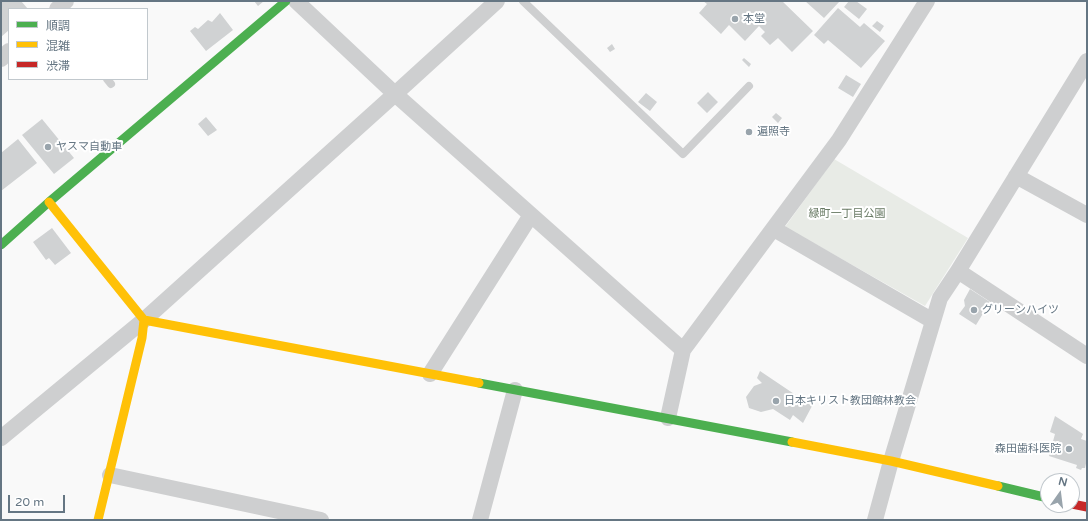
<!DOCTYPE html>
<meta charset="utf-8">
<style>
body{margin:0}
#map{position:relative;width:1088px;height:521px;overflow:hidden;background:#f9f9f9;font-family:"Varela Round","Noto Sans JP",sans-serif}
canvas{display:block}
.frame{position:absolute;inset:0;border:2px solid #657683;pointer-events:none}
.legend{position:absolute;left:8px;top:8px;width:140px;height:72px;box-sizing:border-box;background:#fff;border:1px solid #c1c8cd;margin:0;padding:5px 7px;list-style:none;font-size:12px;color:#657683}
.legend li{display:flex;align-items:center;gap:8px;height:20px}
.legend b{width:20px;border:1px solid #c1c8cd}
.north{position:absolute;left:1040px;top:473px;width:40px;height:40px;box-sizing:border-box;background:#fff;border:1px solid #c1c8cd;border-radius:50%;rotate:14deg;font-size:11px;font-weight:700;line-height:16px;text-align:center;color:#657683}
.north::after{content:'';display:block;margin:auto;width:14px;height:18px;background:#99a4ac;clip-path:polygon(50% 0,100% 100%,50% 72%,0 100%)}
.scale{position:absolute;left:8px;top:495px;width:57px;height:18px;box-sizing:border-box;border:2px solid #657683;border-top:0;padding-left:5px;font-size:12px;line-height:14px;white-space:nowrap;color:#657683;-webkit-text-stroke:3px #fff;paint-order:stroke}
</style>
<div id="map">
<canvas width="1088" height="521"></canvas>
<div class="frame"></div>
<ul class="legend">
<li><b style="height:5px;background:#4caf50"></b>順調</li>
<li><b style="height:5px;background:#ffc107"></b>混雑</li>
<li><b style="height:5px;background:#c62828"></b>渋滞</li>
</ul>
<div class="north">N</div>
<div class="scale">20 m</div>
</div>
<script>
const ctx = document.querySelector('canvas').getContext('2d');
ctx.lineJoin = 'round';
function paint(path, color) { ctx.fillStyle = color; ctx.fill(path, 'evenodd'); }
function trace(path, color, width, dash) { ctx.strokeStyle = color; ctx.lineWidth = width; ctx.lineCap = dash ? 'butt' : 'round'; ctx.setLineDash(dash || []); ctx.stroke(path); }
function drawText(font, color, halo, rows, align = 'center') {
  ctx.font = font + ' "Varela Round","Noto Sans JP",sans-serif'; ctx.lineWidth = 4; ctx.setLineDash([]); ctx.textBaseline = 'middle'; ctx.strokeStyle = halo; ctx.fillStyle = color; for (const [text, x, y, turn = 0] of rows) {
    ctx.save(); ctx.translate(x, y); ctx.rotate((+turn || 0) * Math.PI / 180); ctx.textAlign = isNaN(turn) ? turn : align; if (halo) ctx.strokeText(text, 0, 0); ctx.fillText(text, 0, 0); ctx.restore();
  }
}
paint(new Path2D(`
 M834,159l134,79 -43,68 -140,-79z`), '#e8ebe6');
paint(new Path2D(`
 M1,1h20l7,8h-19v21l-8,7z
 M254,1h10l-6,5z
 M703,1h79l31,30 -21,21 -14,-14 -8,7 -9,-9 4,-4 -6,-6 -14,15 -16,-16 -8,9 -22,-21 8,-9z
 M805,1h35l-16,17z
 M849,1h7l11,8 -8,10 -15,-12z
 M838,8l22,19 4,-4 21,18 -24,27 -33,-28 -4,4 -10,-9z
 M220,13l13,17 -27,21 -16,-20 5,-4 3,2 10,-9 4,2z
 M877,21l7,5 -4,6 -8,-6z
 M612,44l3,5 -5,3 -3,-4z
 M744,58l7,6 -2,3 -7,-7z
 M846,75l15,9 -8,13 -15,-9z
 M708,92l10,10 -11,11 -10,-10z
 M646,93l11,9 -7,9 -12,-9z
 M776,113l6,5 -4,5 -6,-6z
 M206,117l11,13 -9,6 -10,-12z
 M42,119l32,39 -20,16 -32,-39z
 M18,139l19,24 -36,28v-38z
 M52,228l19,25 -16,12 -6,-7 -3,2 -13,-18z
 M970,289l20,13 -14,23 -17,-11 6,-8 -1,-6z
 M760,371l52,35 -9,17 -10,-8 -3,5 -17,-11 -12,3 -12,-4 -3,-11 8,-11 8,-3 -5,-5z
 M1055,416l28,18 -2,5 6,2v18l-2,9h-3l-1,2 -5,-2 1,-3 -28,-9 6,-22 -5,-2z`), '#d0d2d3');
trace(new Path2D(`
 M523,1l160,153 66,-68
 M107,79l4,5`), '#cecfd0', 8);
trace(new Path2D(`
 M296,1l99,93 288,256
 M57,9l9,-8
 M1,59l8,-8
 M1016,176l71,39
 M774,229l159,92
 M958,271l129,85
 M430,374l101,-159
 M668,418l15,-68 156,-210 88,-139
 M1,438l143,-118 251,-226 102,-93
 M110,475l211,45
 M480,520l35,-130
 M875,520l16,-59 49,-163 18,-27 129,-210`), '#cecfd0', 16);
trace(new Path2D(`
 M1,245l48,-43 237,-201
 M479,383l313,59
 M998,486l50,12`), '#4caf50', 9);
trace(new Path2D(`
 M49,202l95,118 -2,18 -44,182
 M144,320l335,63
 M792,442l99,19 107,25`), '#ffc107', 9);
trace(new Path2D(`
 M1072,504l15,3`), '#c62828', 9);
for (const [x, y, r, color] of [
 [735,19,4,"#99a4ac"],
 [749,132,4,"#99a4ac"],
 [48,147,4,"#99a4ac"],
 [974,310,4,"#99a4ac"],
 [776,401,4,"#99a4ac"],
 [1069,449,4,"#99a4ac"]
]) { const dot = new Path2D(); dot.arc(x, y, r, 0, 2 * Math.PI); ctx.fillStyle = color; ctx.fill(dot); trace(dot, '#fff', 1.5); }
drawText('11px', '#657683', '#fff', [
 ["本堂",743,19],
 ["遍照寺",757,132],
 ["ヤスマ自動車",56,147],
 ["グリーンハイツ",982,310],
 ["日本キリスト教団館林教会",784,401],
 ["森田歯科医院",1061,449,"right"]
], 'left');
drawText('11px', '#687a64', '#fff', [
 ["緑町一丁目公園",847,214]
]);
</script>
